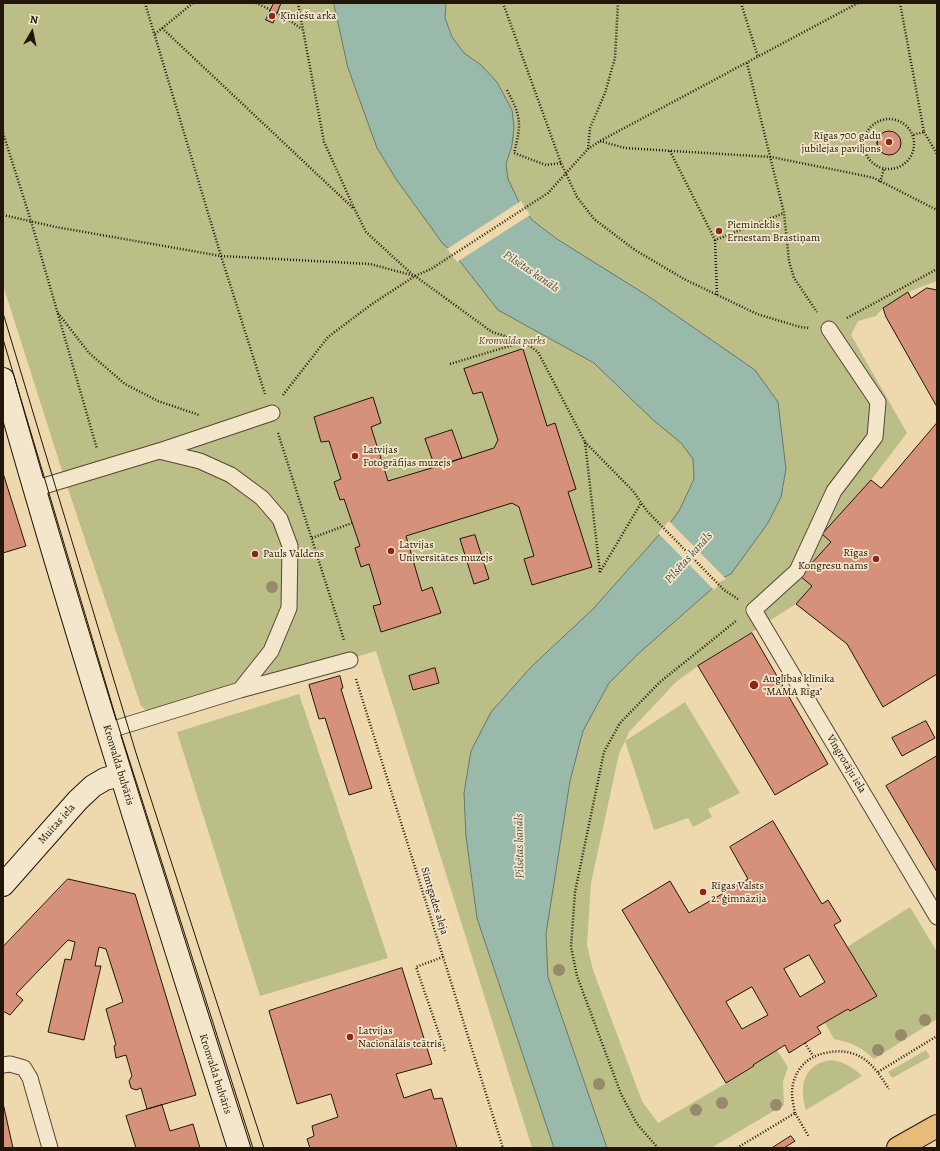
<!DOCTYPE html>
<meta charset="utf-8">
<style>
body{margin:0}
#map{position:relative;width:940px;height:1151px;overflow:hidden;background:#eed9af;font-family:Alegreya,serif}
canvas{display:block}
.frame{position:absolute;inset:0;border:4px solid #211609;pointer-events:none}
.north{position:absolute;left:12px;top:12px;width:40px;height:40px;-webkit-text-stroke:3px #f4e6cb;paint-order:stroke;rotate:9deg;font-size:11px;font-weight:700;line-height:16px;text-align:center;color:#211609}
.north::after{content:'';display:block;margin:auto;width:14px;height:18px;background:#211609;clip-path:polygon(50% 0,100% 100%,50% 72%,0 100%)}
</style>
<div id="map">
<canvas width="940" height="1151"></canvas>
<div class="frame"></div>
<div class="north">N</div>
</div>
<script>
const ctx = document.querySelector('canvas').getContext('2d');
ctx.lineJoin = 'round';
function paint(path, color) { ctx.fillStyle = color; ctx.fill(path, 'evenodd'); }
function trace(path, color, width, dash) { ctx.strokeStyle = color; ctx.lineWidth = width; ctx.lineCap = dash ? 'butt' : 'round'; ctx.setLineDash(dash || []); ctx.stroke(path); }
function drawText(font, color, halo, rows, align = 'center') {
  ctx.font = font + ' Alegreya,serif'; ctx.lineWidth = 3.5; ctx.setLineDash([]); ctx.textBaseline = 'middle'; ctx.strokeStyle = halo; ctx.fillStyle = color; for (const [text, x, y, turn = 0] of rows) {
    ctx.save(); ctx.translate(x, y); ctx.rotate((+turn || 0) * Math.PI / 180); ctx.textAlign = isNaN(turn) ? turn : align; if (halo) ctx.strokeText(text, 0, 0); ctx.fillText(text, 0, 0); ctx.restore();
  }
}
paint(new Path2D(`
 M3,3h934v278l-29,11 -25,16 -7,8 -18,5 -7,14 56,98 -36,47 -49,54 9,8 -31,34 12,10 -16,18 -98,62 -22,16 -47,50 -4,9 60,-39 55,91 -32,16 4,8 -19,10 -5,-9 -34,12 -29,-89 -6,13 -28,129 -4,62 6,25 49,131 16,22 96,-56 -1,-2 24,-15 11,17 -5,15 1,23 -73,43h-179l-156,-497 -221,66 -14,-11 -76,-226 -62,-195z
 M299,694l89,264 -128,38 -83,-264z
 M910,907l27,45v67l-63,40c-14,-13 -22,-16 -40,-20l-9,-16 23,-14 2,2 27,-15 -30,-49z
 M926,1050l4,7 -38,21 -4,-6z
 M831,1060c13,2 22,7 31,16l-56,34c-7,-24 -3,-46 25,-50z`), '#bcbe88');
const water = new Path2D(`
 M334,3h112l-1,15 7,19 12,16 17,12 16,17 15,28 2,17 -2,18 -6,19 2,15 12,25 12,16 25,19 91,57 107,74 23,32 8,67 -5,28 -13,26 -37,51 -15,7 -1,5 -77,68 -29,29 -26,48 -13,50 -24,153 2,43 59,171h-53l-77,-230 -11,-82 -2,-43 7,-42 20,-39 41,-46 61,-57 81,-91 6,-9 14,-30 -1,-20 -12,-16 -29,-24 -58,-56 -96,-53 -47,-60 -8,-6 -47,-65 -19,-31 -29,-80z`);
paint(water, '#99baab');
trace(water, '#69786a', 1);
paint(new Path2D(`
 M521,201l9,14 -73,47 -10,-13z
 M669,521l57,58 -8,4 -1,4 -3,3 -56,-57z`), '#eed9af');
const building = new Path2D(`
 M274,3h7l-8,20 -7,-3z
 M877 143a12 12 0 1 1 24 0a12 12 0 1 1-24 0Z
 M927,288l10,2v117l-51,-90 -3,-9 25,-16 3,6z
 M523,349l24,77 8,-3 21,66 -8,3 24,75 -60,18 -8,-26 10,-3 -15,-49 -7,-4 -106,33 16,55 10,-4 9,26 -60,19 -8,-26 8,-2 -12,-40 -8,3 -6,-19 5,-2 -16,-47 -4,1 -6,-18 7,-3 -12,-38 -8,1 -7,-25 59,-20 8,26 -10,4 17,54 47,-14 59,-19 4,-8 -16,-48 -9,2 -9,-25z
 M937,423v251l-54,33 -36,-63 -51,-40 16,-18 -12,-10 31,-34 -9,-8 49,-54 10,8z
 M452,430l10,28 -27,9 -10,-28z
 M3,473l23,73 -23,7z
 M475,535l14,44 -15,5 -14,-45z
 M752,633l76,131 -53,31 -77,-129z
 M435,668l4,15 -26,7 -4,-14z
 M340,676l3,12 -2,1 31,99 -23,7 -24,-77 -6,1 -10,-34z
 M926,721l9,17 -33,18 -10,-18z
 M937,756v116l-51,-86z
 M773,821l49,83 6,-4 13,21 -7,4 43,71 -27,15 -2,-2 -31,18 4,6 -32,20 -4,-8 -32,20 1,1 -28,17 -104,-173 48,-29 19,32 59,-34 -18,-32zM809,955l16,27 -25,15 -16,-28zM752,987l16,28 -26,14 -16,-27z
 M68,879l67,15 61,201 -49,14 -6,-21 -5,2 -5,-2 -2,-7 3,-5 -6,-21 -10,3 -2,-12 2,-1 -10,-36 17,-7 -17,-53 -7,-2 -4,19h6l-17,74 -36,-8 17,-73 6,1 4,-18 -7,-2 -52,54 7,6 -13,15 -7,-4v-64z
 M402,968l30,96 -36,10 8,24 27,-9 3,10 8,-1 15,50h-147l-3,-9 7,-3 -2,-10 26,-9 -7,-23 -34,10 -28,-93z
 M3,1103l10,45h-10z
 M162,1105l8,26 23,-7 7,24h-64l-10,-32z
 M791,1136l4,5 -11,7h-12z`);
paint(building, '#d6917a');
trace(building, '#211609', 1);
const lane = new Path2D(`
 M829,329l49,73 -3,35 -41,54 -37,80 -43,39 183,307
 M34,489l125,-38 113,-38
 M240,690l110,-30
 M107,731l133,-41 31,-39 18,-43 1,-62 -10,-27 -18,-21 -31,-23 -31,-14 -41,-10
 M3,1065l7,-1 14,4 6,10 20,70`);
const secondary = new Path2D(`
 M3,379c73,259 155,514 236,769
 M3,885l75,-85 15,-14 12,-7 15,-4`);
const primary = new Path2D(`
 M898,1148l39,-22`);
trace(lane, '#544732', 17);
trace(secondary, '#211609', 24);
trace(primary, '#211609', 24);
trace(new Path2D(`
 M145,3l76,253 44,138
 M256,3l15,7
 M298,3l26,139 31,68 11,22 48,44
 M503,3l58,160 16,34 17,22 41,31 49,29 73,35 43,13 9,1
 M741,3l17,54
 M900,3l24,129 -12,3
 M277,12l25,17
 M162,28l192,181
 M155,34l38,-31
 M747,63l37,150 5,48 5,17 23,34
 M507,90c14,27 15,33 7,63l32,12 15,-2
 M864 144a25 25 0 1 1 50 0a25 25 0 1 1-50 0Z
 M924,132l13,22
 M3,133l28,88 66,228
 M600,141l25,7 146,9 80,16 23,5 63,32
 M588,149l2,-21 15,-35 10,-35 3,-55
 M670,151l45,89 69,-27
 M880,182l4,-13
 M3,215l53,12 165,29 149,8 45,12 77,56 32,10 14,10 47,90 15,131
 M715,240l2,55
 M58,313l31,40 36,31 33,17 41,14
 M847,318l90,-49
 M450,364l73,-22
 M283,395l45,-58 44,-33 43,-28 16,-7 117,-76 40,-44 12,-8 258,-138
 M278,433l66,207
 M585,442l48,49 14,20 77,79 14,9
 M312,538l40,-15
 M600,572l41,-69
 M356,679l147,469
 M443,957l-27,10 29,84
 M805,1043l8,13
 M878,1072l59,-36
 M795,1113c-1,-6 -3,-13 -3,-19 0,-21 13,-37 33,-41 13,-3 25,-2 36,4 13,8 20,20 28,32
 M658,1148l-21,-24 -16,-30 -44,-118 -6,-29 4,-55 29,-140 16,-29 40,-41 76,-61
 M737,1148l58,-35 14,24`), '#211609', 2.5, [1, 2]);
trace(lane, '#f4e6cb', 15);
trace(secondary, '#f4e6cb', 22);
trace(primary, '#e7bc78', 22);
trace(new Path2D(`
 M3,313l133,440 128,395
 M3,339l116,389 134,420`), '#211609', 1);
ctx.fillStyle = '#978969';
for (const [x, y] of [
 [272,587],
 [559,970],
 [925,1020],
 [901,1035],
 [878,1050],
 [599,1084],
 [722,1103],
 [776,1105],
 [696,1110]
]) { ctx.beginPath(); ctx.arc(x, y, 6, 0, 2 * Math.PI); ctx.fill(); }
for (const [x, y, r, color] of [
 [272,16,4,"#8f2418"],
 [889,142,4,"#8f2418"],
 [719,231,4,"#8f2418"],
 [355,456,4,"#8f2418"],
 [391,551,4,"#8f2418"],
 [255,554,4,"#8f2418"],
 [876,559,4,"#8f2418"],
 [754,685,5,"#8f2418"],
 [703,892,4,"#8f2418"],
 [350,1037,4,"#8f2418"]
]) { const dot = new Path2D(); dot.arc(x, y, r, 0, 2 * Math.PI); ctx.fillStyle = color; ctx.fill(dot); trace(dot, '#f4e6cb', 1.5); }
drawText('11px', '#211609', '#f4e6cb', [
 ["Ķīniešu arka",280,16],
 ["Rīgas 700 gadu",881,136,"right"],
 ["jubilejas paviljons",881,149,"right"],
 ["Piemineklis",727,225],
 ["Ernestam Brastiņam",727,238],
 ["Latvijas",363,450],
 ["Fotogrāfijas muzejs",363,463],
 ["Latvijas",399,545],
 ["Universitātes muzejs",399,558],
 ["Rīgas",868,553,"right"],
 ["Kongresu nams",868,566,"right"],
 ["Pauls Valdens",263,554],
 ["Auglības klīnika",763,679],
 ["\"MAMA Rīga\"",763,692],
 ["Rīgas Valsts",711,886],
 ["2. ģimnāzija",711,899],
 ["Latvijas",358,1031],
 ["Nacionālais teātris",358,1044]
], 'left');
drawText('italic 11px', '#50482f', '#f4e6cb', [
 ["Kronvalda parks",512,341]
]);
drawText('11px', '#211609', '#f4e6cb', [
 ["Vingrotāju iela",846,764,59],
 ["Kronvalda bulvāris",118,765,73],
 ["Muitas iela",57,824,-48],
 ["Simtgades aleja",434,901,73],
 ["Kronvalda bulvāris",215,1074,72]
]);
drawText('italic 12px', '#4b4f42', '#f4e6cb', [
 ["Pilsētas kanāls",531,272,34],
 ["Pilsētas kanāls",689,558,-48],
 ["Pilsētas kanāls",520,846,-91]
]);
</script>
